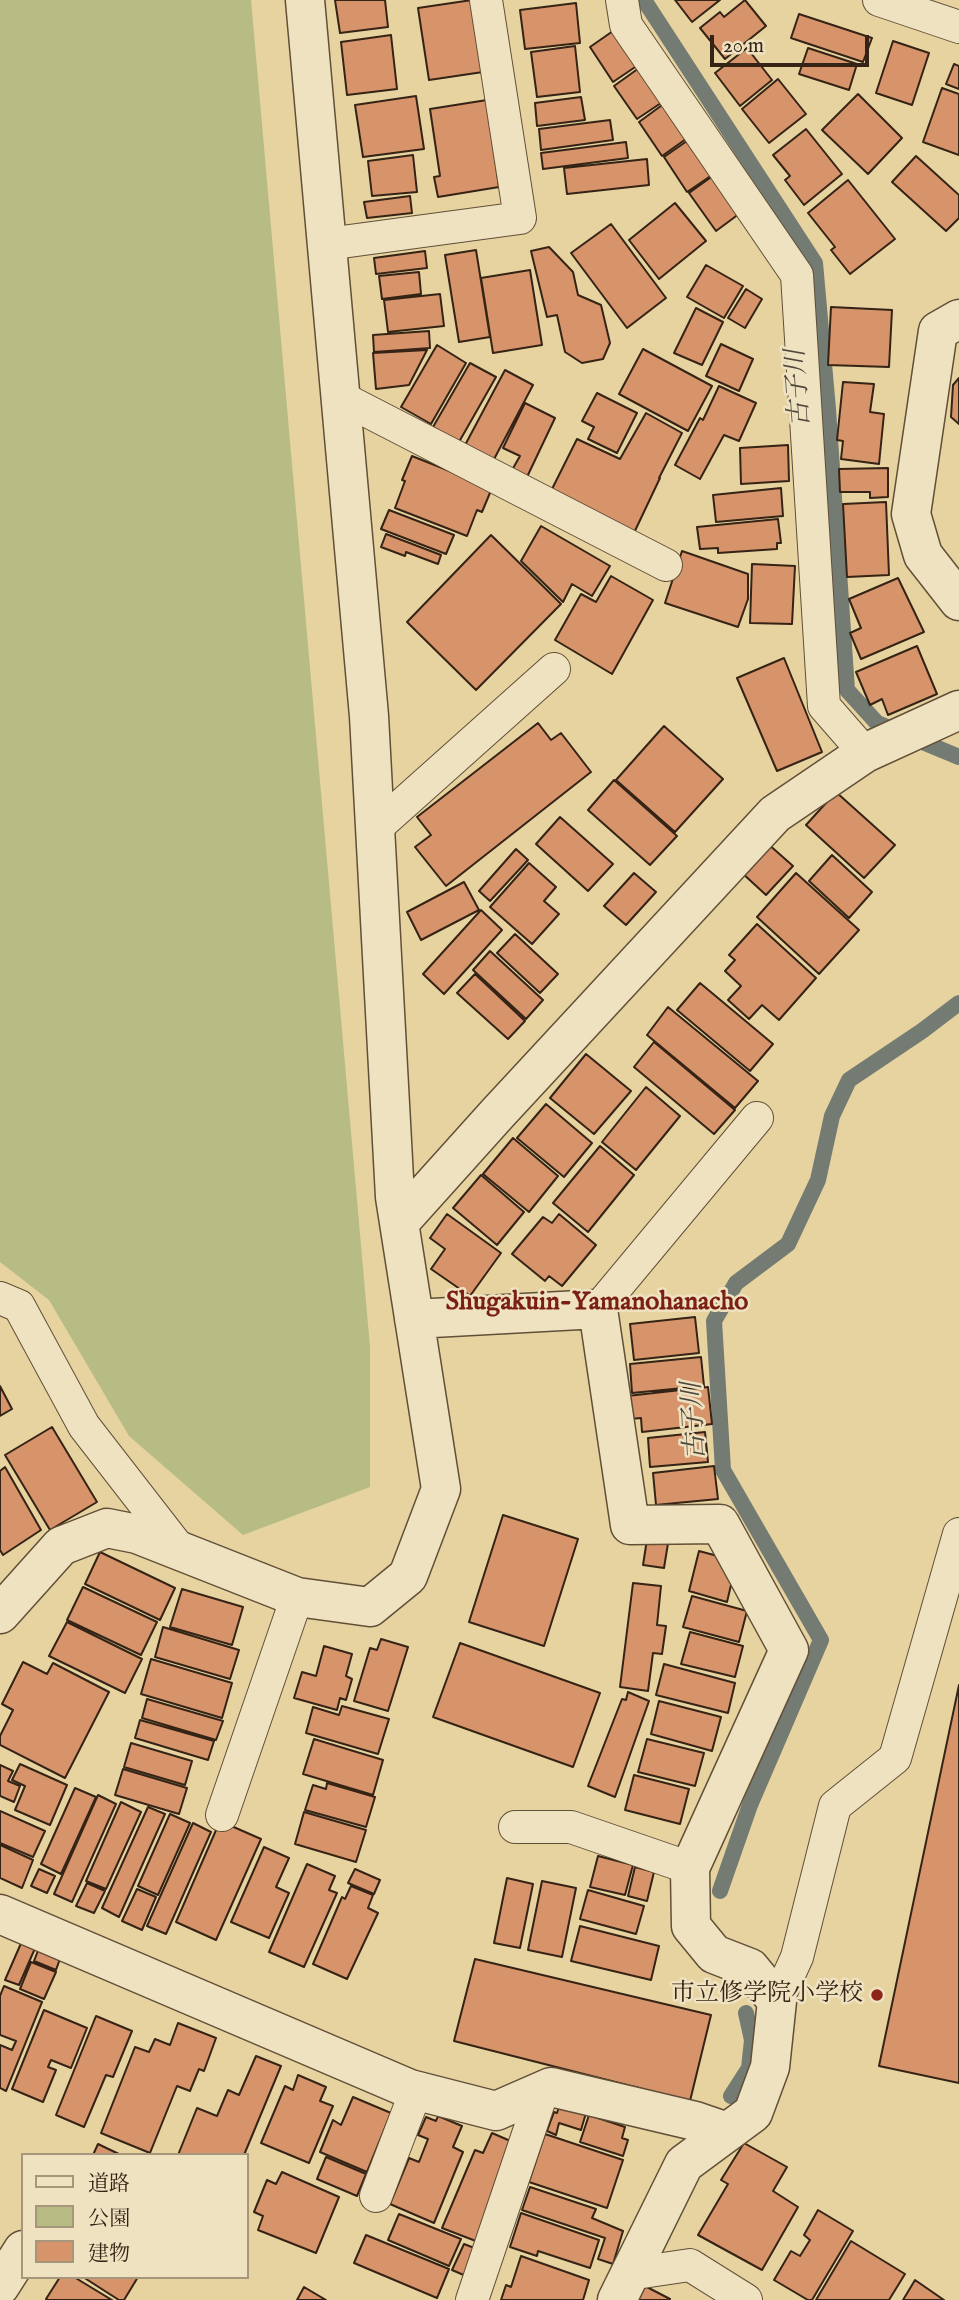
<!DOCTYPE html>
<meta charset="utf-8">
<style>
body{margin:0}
#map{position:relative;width:959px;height:2300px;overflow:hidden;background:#e6d3a0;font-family:"IM FELL English","Noto Serif JP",serif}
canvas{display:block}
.legend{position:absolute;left:21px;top:2153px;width:228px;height:126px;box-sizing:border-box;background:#efe2c1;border:2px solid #a5967c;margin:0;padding:9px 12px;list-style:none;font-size:21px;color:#352315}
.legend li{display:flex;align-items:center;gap:14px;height:35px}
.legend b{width:35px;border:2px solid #a5967c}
.scale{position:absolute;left:710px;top:35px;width:159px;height:32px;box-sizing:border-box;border:4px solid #352315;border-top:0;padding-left:9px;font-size:21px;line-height:24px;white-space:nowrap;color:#352315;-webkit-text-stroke:5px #efe2c1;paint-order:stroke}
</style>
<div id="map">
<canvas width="959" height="2300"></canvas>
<ul class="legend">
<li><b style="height:9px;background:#efe2c1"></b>道路</li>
<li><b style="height:19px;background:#b6bc83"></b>公園</li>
<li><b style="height:19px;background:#d7946b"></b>建物</li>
</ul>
<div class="scale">20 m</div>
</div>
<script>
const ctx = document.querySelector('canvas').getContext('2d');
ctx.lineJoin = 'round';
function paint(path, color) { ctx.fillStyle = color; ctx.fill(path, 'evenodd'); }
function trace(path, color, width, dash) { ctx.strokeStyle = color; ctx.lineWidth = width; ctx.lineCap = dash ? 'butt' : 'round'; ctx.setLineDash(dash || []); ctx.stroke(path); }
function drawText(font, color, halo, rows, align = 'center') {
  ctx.font = font + ' "IM FELL English","Noto Serif JP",serif'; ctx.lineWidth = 5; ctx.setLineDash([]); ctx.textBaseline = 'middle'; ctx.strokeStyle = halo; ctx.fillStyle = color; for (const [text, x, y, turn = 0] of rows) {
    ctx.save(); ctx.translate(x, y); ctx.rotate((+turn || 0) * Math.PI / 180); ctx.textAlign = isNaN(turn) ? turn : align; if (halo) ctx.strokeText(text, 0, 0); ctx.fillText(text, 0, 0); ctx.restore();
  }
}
paint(new Path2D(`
 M0,0h251l119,1347v140l-127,48 -114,-99 -80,-136 -49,-38z`), '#b6bc83');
trace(new Path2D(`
 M644,0l171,263 13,146 19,281 30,33 82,34
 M720,1891l30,-86 71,-165 -98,-170 -9,-149 22,-38 52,-39 30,-64 14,-64 17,-36 73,-49 37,-28
 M731,2096l18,-28 3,-28 -6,-27`), '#737b72', 16);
const building = new Path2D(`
 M335,0h50l3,27 -48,6z
 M472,0l11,72 -54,8 -11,-72z
 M675,0h45l-28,22z
 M745,0l21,26 -41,33 -25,-31 20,-16 4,5z
 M576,3l4,40 -55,6 -5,-39z
 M799,14l73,24 -9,24 -72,-24z
 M623,24l24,35 -34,23 -23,-35z
 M391,35l6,54 -50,6 -6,-53z
 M893,41l36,12 -17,52 -36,-12z
 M575,46l5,46 -43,5 -6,-45z
 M747,48l25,32 -32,26 -25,-33z
 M808,48l49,16 -8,26 -50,-16z
 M646,63l24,34 -33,22 -23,-33z
 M954,64l5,2v23l-13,-5z
 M778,79l28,35 -37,29 -27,-34z
 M942,88l17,6v61l-36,-13z
 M858,94l44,44 -34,36 -46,-44z
 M416,96l8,53 -61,8 -8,-52z
 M581,97l4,23 -48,6 -2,-23z
 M487,100l12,87 -61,10 -4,-20 6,-1 -10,-67z
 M669,100l24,34 -31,22 -23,-34z
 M610,120l3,20 -72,10 -2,-21z
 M806,129l36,45 -38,31 -19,-25 5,-4 -17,-21z
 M697,134l24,35 -34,23 -23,-35z
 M626,142l2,16 -85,11 -2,-16z
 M413,155l4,37 -45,4 -4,-35z
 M916,156l43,39v23l-13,13 -54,-49z
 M647,159l2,26 -82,9 -3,-26z
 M721,170l26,38 -31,23 -27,-38z
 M848,180l47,59 -45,35 -19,-24 4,-3 -27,-34z
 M410,196l2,17 -45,5 -3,-16z
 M675,203l31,38 -47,38 -30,-39z
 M611,224l55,74 -39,30 -56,-75z
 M549,247l24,25 5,23 23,10 9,38 -7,16 -21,4 -17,-11 -8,-37 -10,2 -16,-66z
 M476,250l14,87 -31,5 -14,-87z
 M425,251l2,17 -51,6 -2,-16z
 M706,265l37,21 -19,32 -37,-21z
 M530,270l12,75 -49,8 -12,-75z
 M419,272l2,22 -39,5 -3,-23z
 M746,289l16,10 -17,29 -17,-10z
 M440,294l4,32 -56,6 -4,-32z
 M831,307l61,3 -3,57 -61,-2z
 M696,308l27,14 -21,43 -28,-12z
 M429,331l1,17 -56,4 -1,-17z
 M721,344l32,15 -14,32 -33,-15z
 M437,345l29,18 -35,61 -30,-17z
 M643,349l69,37 -24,45 -69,-37z
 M427,350l-18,35 -33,4 -3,-36z
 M470,363l26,14 -37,65 -26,-15z
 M505,370l28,15 -41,78 -28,-16z
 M959,378v46l-8,-7 2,-32z
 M843,382l31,2 -4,28 14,2 -5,50 -38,-5 2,-18 -6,-1z
 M719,386l37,17 -17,38 -15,-6 -24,44 -25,-14 25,-47 3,2z
 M597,393l40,20 -20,40 -29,-14 6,-12 -12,-6z
 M525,403l30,15 -28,59 -15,-7 8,-14 -17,-8z
 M646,413l36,20 -23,45h1l-27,57 -84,-40 28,-56 43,20z
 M788,445l1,36 -48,3 -1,-36z
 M412,456l80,32 -10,24 -5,-2 -10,26 -72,-28 10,-27 -3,-1z
 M888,468v29l-18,1v-6h-30l-1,-23z
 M781,488l2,28 -67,6 -3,-27z
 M886,502l3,73 -42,2 -4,-73z
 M389,510l65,25 -8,19 -65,-25z
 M778,519l3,24h-4v6l-59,4v-5l-18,1 -3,-22z
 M541,526l69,40 -18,30 -20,-12 -9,18 -42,-41z
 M386,534l55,21 -3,9 -32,-12 -1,4 -24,-9z
 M491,535l70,69 -85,86 -69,-68z
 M682,551l66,23v25l-10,28 -73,-24z
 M752,564l43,2 -3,58 -42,-1z
 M611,576l42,24 -41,74 -57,-34 26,-46 15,8z
 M898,578l26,54 -63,27 -11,-26 11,-5 -12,-29z
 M917,646l20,48 -49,21 -6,-16 -12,6 -14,-33z
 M784,658l38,94 -45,19 -40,-93z
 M538,723l13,17 10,-7 30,39 -145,114 -31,-39 16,-12 -14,-18z
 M664,726l59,53 -48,53 -59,-52z
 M614,780l63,56 -27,29 -62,-55z
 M836,792l59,53 -31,33 -58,-53z
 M560,817l53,47 -25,27 -52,-47z
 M767,843l26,23 -27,29 -25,-23z
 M516,849l12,11 -38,41 -11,-10z
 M832,855l40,37 -23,26 -40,-37z
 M529,863l27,24 -12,14 15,13 -27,30 -42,-37z
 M634,873l22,19 -30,33 -22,-19z
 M796,873l63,57 -40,44 -62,-57z
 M464,882l15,28 -58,30 -14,-28z
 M481,910l21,20 -58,64 -21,-20z
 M757,924l59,54 -37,42 -17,-15 -13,14 -21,-19 13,-14 -16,-15 10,-11 -6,-5z
 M515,934l43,40 -18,19 -43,-40z
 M490,951l53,49 -17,19 -53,-49z
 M475,974l50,47 -17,18 -51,-46z
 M700,983l73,61 -23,27 -73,-61z
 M668,1007l90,74 -23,27 -88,-73z
 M654,1042l81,68 -21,24 -80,-67z
 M586,1054l45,37 -37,43 -44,-36z
 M646,1087l34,29 -44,54 -34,-28z
 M546,1104l46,39 -28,34 -47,-39z
 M513,1138l45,38 -29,36 -46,-38z
 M600,1146l34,29 -46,57 -35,-29z
 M481,1175l43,37 -27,33 -44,-37z
 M447,1214l54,39 -31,43 -39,-27 14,-20 -15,-11z
 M559,1214l37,31 -34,41 -13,-10 -4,5 -33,-27 31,-37 9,6z
 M695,1317l4,36 -65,7 -4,-36z
 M701,1357l3,29 -72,7 -2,-29z
 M0,1386l12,23 -12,7z
 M708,1387l4,37 -70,8 -1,-14 -11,1 -3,-23z
 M52,1427l45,75 -47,28 -45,-75z
 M705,1432l3,30 -58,5 -2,-29z
 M714,1466l4,33 -62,6 -3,-32z
 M5,1467l36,63 -38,25 -3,-5v-79z
 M503,1515l75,24 -34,107 -75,-24z
 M648,1533l21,4 -5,31 -21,-3z
 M699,1551l26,7 10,10 -8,34 -38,-11z
 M100,1552l75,36 -15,32 -75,-36z
 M633,1583l28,3 -4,39 9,1 -4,28 -9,-1 -5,38 -28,-4z
 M83,1587l74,35 -16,33 -74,-35z
 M182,1589l61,18 -11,38 -62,-18z
 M692,1596l55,15 -8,31 -56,-15z
 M67,1622l75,37 -17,34 -76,-37z
 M163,1627l76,23 -9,29 -75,-22z
 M690,1632l53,14 -8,31 -54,-13z
 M381,1639l27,8 -20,64 -34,-10 16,-53 7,2z
 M460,1643l140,50 -27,74 -140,-50z
 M324,1646l28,8 -6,22 6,3 -6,21 -6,-2 -3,12 -43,-12 8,-26 14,4z
 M151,1659l81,24 -10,35 -81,-24z
 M23,1662l24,12 6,-11 56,29 -44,86 -65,-33v-9l13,-26 -11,-6z
 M664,1664l71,19 -7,30 -72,-18z
 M959,1685v398l-80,-17z
 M628,1692l21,9 -34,96 -27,-11 34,-87 4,1z
 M147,1699l76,22 -7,19 -74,-22z
 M659,1701l62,16 -9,34 -61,-17z
 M342,1706l47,13 -11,35 -72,-21 7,-26 26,8z
 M140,1720l74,21 -6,19 -73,-22z
 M314,1739l69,21 -10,35 -70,-21z
 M647,1739l57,14 -9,33 -57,-14z
 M131,1743l61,18 -7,24 -61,-18z
 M20,1764l47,21 -17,40 -35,-15 10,-24 -13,-6z
 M0,1765l13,6 -5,10 12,5 -6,16 -14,-6z
 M123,1769l64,19 -8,26 -64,-19z
 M634,1775l55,14 -9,35 -55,-14z
 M327,1783l48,14 -9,30 -61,-17 8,-25 13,4z
 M75,1788l21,9 -35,77 -20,-10z
 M98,1795l18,9 -44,98 -18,-8z
 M121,1802l20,10 -35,77 -20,-8z
 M148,1807l17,7 -46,103 -17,-9z
 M0,1811l45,20 -12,26 -33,-14z
 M304,1812l62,18 -10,32 -61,-18z
 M170,1814l20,9 -32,72 -20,-9z
 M220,1821l41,18 -45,101 -40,-18z
 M193,1823l18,9 -45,102 -19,-8z
 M0,1845l33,15 -11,28 -22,-10z
 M264,1847l25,11 -13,29 13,6 -20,45 -38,-16z
 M598,1856l35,9 -8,30 -35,-8z
 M307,1864l28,12 -6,14 8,3 -33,74 -35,-15z
 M635,1867l19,5 -7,29 -19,-5z
 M39,1869l16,7 -8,17 -16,-7z
 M355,1869l25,11 -6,14 -26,-11z
 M507,1878l26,6 -13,64 -26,-5z
 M542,1881l34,7 -14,69 -34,-7z
 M87,1883l18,8 -11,22 -18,-7z
 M351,1886l22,9 -5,13 10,5 -31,66 -34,-15 29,-67 3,2z
 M137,1889l19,8 -14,33 -20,-9z
 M588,1890l56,16 -8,28 -56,-15z
 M580,1926l79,20 -8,34 -80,-19z
 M22,1941l14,5 -17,39 -14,-5z
 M39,1948l22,8 -5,14 -22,-9z
 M475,1959l236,56 -21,86 -236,-60z
 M31,1962l25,10 -12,27 -24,-10z
 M4,1986l38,16 -36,89 -6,-3v-43l12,5 4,-9 -16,-6v-39z
 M44,2010l43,18 -16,40 -20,-8 -3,7 8,3 -13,32 -31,-13z
 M96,2016l36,15 -19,46 -7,-2 -22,52 -28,-12z
 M178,2023l38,15 -12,33 -5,-2 -9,22 -13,-5 -27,67 -49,-20 34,-86 14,5 6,-13 15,6z
 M256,2056l25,10 -37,89h-66l19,-47 20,8 11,-26 11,5z
 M298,2075l28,12 -6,14 13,5 -24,57 -48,-20 24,-57 8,4z
 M353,2097l38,16 -24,59 -47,-20 13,-32 8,5z
 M560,2104l26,9 -5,17 -22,-7 -3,12 -9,-4 7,-19 3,1z
 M589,2115l36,12 -3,11 6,2 -5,16 -43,-14z
 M438,2116l24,10 -9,21 10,5 -29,71 -44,-19 19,-46 10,4 9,-23 -10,-4 8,-18 10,4z
 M492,2133l30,13 -41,97 -39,-15 33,-78 8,3z
 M545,2134l78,26 -16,48 -78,-26z
 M744,2143l43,24 -14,24 25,16 -36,63 -64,-35 30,-51 -7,-4z
 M98,2144l23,11h-28z
 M326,2157l40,17 -9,22 -40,-17z
 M282,2172l57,25 -23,56 -58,-23 5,-14 -9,-4 13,-32 9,4z
 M530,2187l66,22 -4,9 31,13 -10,33 -15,-5 7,-21 -83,-28z
 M818,2210l35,21 -41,69h-4l-34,-20 17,-29 9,5 10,-16 -6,-5z
 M521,2213l78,27 -9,28 -52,-17 -1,5 -27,-9z
 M399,2214l62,25 -12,27 -61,-26z
 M366,2235l83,34 -12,29 -83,-35z
 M851,2241l54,33 -16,26h-73z
 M464,2244l13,5 -11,27 -14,-6z
 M521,2256l68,24 -6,20h-82l5,-15 5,2z
 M60,2277h14l38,23h-64l-2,-1z
 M83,2277h55l-14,23h-5z
 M915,2280l29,20h-41z
 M643,2285l27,14 -1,1h-35z
 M304,2287l22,13h-29z`);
paint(building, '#d7946b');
trace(building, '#352315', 2);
const lane = new Path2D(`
 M622,0l4,25 171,250 27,431 41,47
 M879,0l80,27
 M327,244l193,-26 -34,-218
 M340,397l326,168
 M376,828l178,-159
 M0,1298l19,8 65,120 97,125
 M598,1309l159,-191
 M222,1815l75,-218
 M515,1827h56l119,41
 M777,2001l20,-44 38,-151 60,-48 64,-224
 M376,2196l40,-105
 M629,2274l61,-9 56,35
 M472,2300l71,-210`);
const street = new Path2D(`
 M959,319l-21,12 -27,183 12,41 36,46
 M399,1223l98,-109 278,-300 90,-61 94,-43
 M414,1319l184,-10 32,216 90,-1 69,126 -99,218 1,58 23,28 36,14 27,33 -7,66 -17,46 -69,51 -67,136
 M0,1614l61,-68 46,-18 30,6 160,63 73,10 38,-31 33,-87 -46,-292 -26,-481 -64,-716
 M0,1914l410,175 86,22 55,-24 144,34 32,11
 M0,2286l23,-36`);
trace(lane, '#614f38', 34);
trace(street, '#614f38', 41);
trace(lane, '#efe2c1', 32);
trace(street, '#efe2c1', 38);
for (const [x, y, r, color] of [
 [877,1995,7,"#8f2418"]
]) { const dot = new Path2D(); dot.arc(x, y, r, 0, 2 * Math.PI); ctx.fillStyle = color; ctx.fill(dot); trace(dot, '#efe2c1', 2.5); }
drawText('24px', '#352315', '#efe2c1', [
 ["市立修学院小学校",863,1995]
], 'right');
drawText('italic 26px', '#4f483c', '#efe2c1', [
 ["古子川",800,388,-94],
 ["古子川",696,1421,-93]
]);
drawText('bold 26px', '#7a1f14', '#efe2c1', [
 ["Shugakuin-Yamanohanacho",597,1304]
]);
</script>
